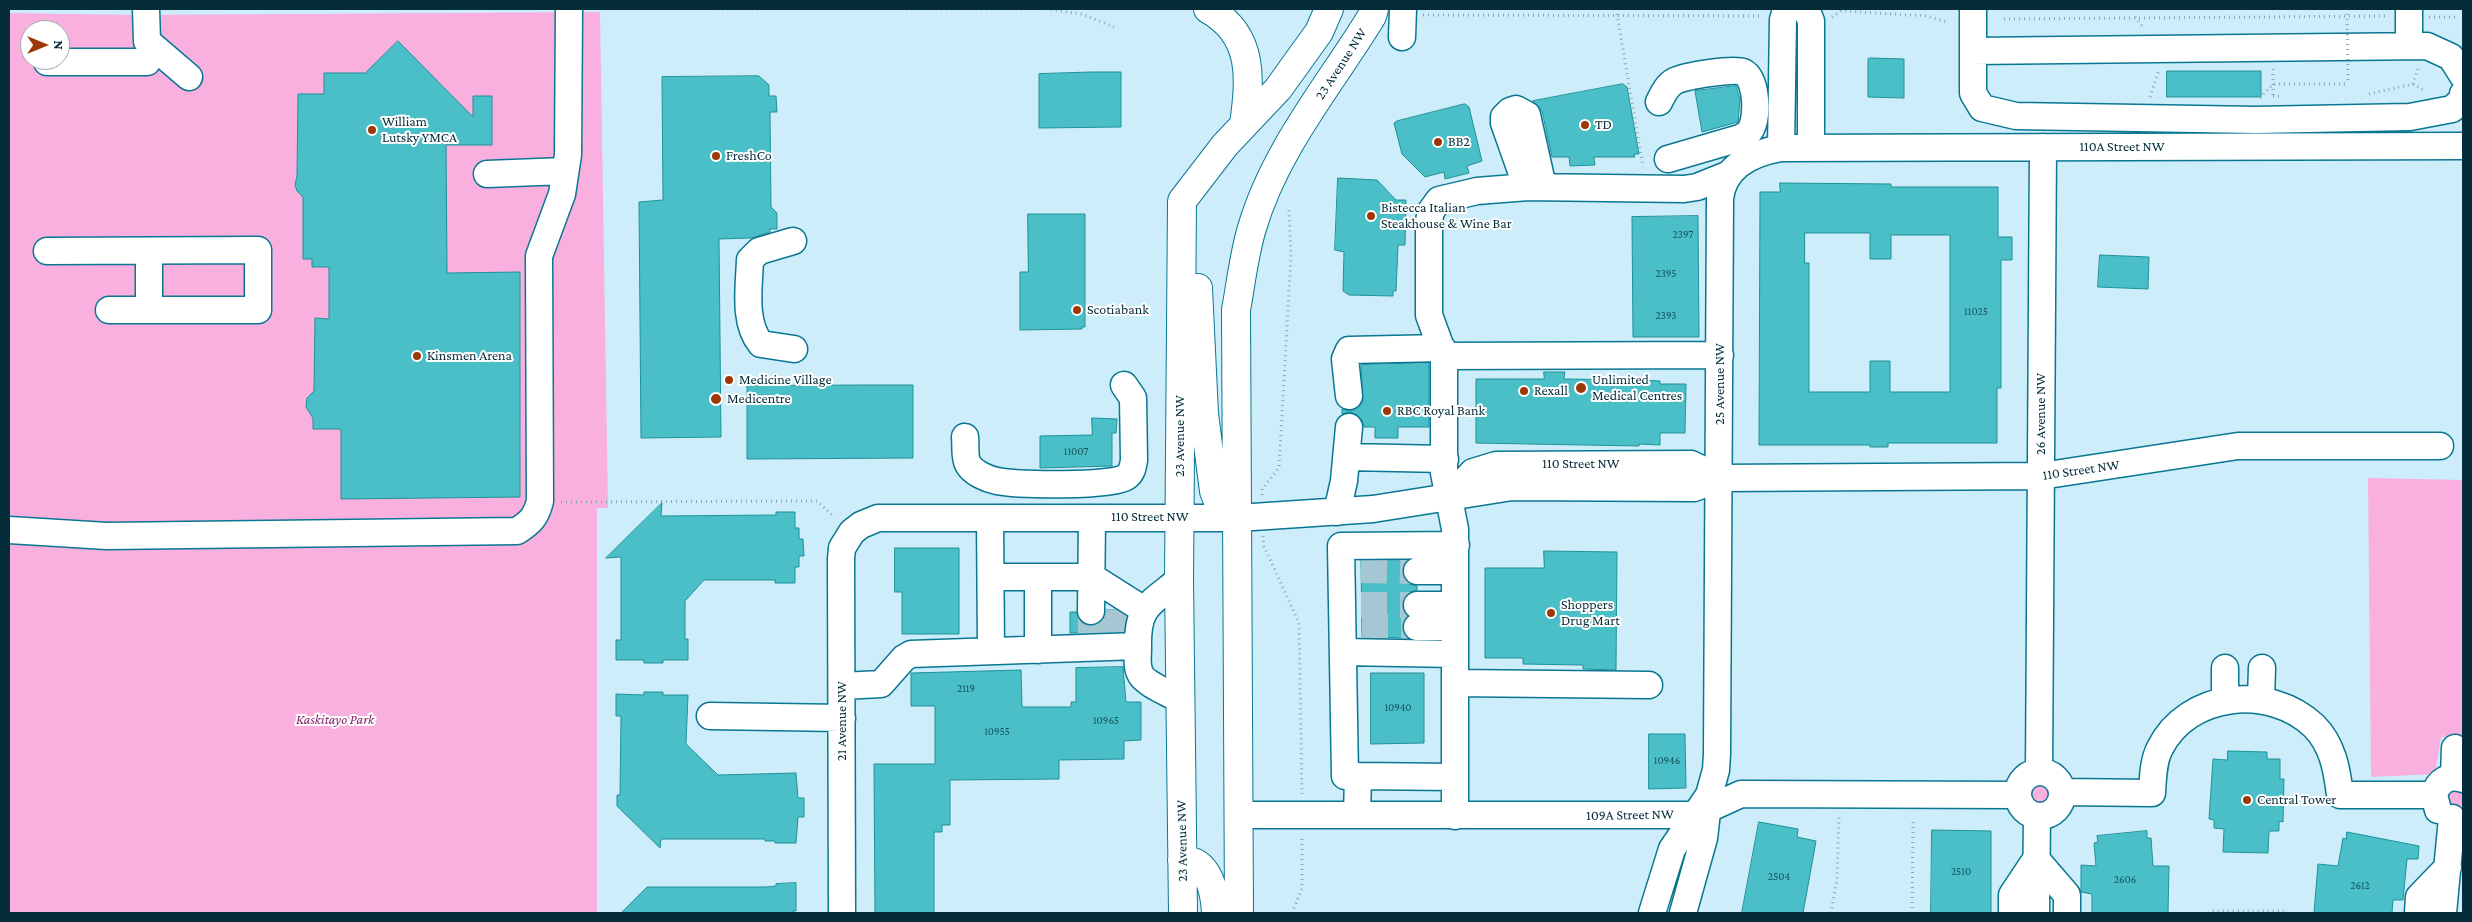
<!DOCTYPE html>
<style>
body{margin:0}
#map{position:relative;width:2472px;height:922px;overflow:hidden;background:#ccedf9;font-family:"Crimson Pro",serif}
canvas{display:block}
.frame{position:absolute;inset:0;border:10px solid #042d39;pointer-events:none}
.north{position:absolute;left:20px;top:20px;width:50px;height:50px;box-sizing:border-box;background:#fff;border:1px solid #9babb0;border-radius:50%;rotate:90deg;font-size:14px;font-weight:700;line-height:20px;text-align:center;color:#042d39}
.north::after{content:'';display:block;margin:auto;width:18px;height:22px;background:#9d3906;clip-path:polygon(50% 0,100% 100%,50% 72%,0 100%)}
</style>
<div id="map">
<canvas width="2472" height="922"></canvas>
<div class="frame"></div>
<div class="north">N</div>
</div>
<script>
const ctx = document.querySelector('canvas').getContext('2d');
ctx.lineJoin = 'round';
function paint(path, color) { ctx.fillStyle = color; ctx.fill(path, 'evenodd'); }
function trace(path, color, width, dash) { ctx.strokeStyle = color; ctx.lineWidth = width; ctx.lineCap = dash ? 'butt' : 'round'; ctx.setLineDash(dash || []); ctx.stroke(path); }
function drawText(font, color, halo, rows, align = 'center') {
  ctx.font = font + ' "Crimson Pro",serif'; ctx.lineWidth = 4; ctx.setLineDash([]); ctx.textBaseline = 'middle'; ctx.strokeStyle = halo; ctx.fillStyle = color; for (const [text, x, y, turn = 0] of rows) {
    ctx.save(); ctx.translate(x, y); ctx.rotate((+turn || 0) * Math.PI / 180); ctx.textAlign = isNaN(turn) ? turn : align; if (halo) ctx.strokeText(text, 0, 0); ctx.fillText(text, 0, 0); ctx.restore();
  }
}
paint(new Path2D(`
 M600,12l8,496h-11v405h-588v-900l127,2zM30,30h30v30h-30z
 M2368,478l95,2v257h-22l-6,37 -64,3z
 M2027 794a11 11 0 1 1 22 0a11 11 0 1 1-22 0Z
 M2463,789v16l-4,3 -8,-1 -6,-12 1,-3z`), '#f9b0de');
const building = new Path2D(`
 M398,41l75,76v-21h19v49h-46l1,128 73,-1v225l-179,2v-70h-28v-11l-7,-11 1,-9 7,-7 1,-73 14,1v-52h-17v-8h-9v-62l-6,-6 -2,-6 2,-9 1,-82h26v-21h41z
 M1870,58l34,1v39l-36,-1v-38z
 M2167,71h94v26h-94z
 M1091,72h30v55l-82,1v-54z
 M759,76l10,9v11h7l1,16h-7l1,95 6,6v16h-7v3l-18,6 -33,1 2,198 -80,1 -2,-236 24,-2 -1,-123z
 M1623,84l4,3 12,67h-5l1,3h-41l1,8 -25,1 -1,-9h-17l-10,-46 -9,-10z
 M1736,86l4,14 -2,22 -36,10 -7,-41z
 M1465,104l4,3 13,54 -15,5 2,7 -24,6 -1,-7 -19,5 -23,-23 -8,-31 3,-2z
 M1338,178l39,2 19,20h10l-1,45h-7l-2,46h-3v5l-44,-1 -6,-4 1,-39 -9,-2z
 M1780,183l111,1v3h107v50h14v23h-11v128h-4v55h-109v4h-18v-2h-111l1,-253h20zM1805,233h65v26h21v-24h59v157h-60v-31h-20v31h-61v-129h-4z
 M1028,214h57v113h-3v2l-62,1v-58h8z
 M1698,216l1,121h-66l-1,-120z
 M2100,255l49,2 -1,32 -50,-2z
 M1429,363v64h-31v11h-23v-11h-11l-2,-7 -5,-5 -7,-3 -8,2v-5l9,2 7,-3 5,-6 -2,-37z
 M1544,372h21l-1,7 75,1 21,1v3h26l-1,49h-25v12l-21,-1v2l-163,-3v-64h68z
 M860,385h53v73l-166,1v-73z
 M1092,418l25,1 -1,14h-4v33l-72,2v-32l52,-1z
 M662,503l-1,13 115,-1v-3h19v16h4v11h4l1,17h-5v11h-4v16h-20v-3h-71l-19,21v38h3v21h-25v3h-19v-3h-28v-20h5v-83l-15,1z
 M895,548h64v86h-57v-42h-7z
 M1544,551l73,1 -1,118 -33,-1v-4h-4l-56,-1v-6h-38v-90h59z
 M1407,560l-5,11 2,7 5,6 8,2v4l-7,2 -6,5 -2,8 5,11 -5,11 6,11 -46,-1 -1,-76z
 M1106,610h10l10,6 -3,16 -53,1v-21h6l7,12 8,2 8,-2 5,-5z
 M1123,667l3,35h15v38l-17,1v18l-65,1v19l-109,1v45h-8v7h-8v81h-59l-1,-149h61v-58h-24v-33l110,-3 1,37h49v-5h5v-34z
 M1371,673h53v70l-53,1z
 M644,692h19v3h25l-2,49 32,31 78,-2 2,25h6v19h-6l-2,26h-21v-2h-10v-2h-104l-1,9 -43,-42v-11h3l1,-79h-5v-22l28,1z
 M1649,734h36l1,54 -37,1z
 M2228,751l39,1v7h13v20h4l-1,43 -4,-1v10h-10l-1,22 -45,-1 1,-23 -10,-1v-8l-5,-1 4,-60 14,1z
 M1759,822l39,7 -1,8 19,4 -13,72h-61z
 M1932,830l59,1v82h-60z
 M2147,831v7h4l2,28h16l-1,47h-76v-19l-11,-2v-27l15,1 -2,-23 4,-1 -1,-6z
 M2347,832l72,14 -1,13h-11l-4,41h-10l-1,13h-78l4,-49 20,2 5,-28 3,1z
 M796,883v28h-3v2h-172l26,-26h119l10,-1v-2z`);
paint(building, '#4abfc7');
trace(building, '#209198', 1);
trace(new Path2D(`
 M1361,570l56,1
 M1361,605h56
 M1091,611v22
 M1362,627h55
 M1114,633v-23`), '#a4c7d3', 26, [26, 13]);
const minor = new Path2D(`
 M146,9l1,32 42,36
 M1806,9l5,12v127
 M1973,9v84l9,15 34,8 240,4 154,-3 42,-8 11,-10v-5
 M2409,9v37
 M1402,37l1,-28
 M1973,51l454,-5 24,11 12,19
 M47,62h100
 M1659,102c4,-8 8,-17 16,-21 10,-5 58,-13 68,-9 14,7 15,44 8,57 -2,4 -7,7 -11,9l-72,21
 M1781,148l2,-128 3,-11
 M487,174l78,-3
 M1523,187l-2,-16 -17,-48v-6l6,-6 6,-2 11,6 16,72
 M793,241l-34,10 -9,9c-1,27 -7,63 11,84l33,5
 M47,251l211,-1v60h-149
 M149,251v59
 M1444,356l276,-1
 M1349,396l-4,-37 4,-9 93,-2
 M965,437c1,8 -1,20 3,27 5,9 19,15 29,17 20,4 114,6 129,-4 6,-4 7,-10 8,-17l-1,-62 -9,-13
 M1347,457l98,2
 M1720,478l321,-2 197,-30h202
 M1337,512l7,-31 5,-54
 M990,518l1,133
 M9,530l98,6 410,-5c14,-9 19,-14 23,-30l-1,-245 23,-62 6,-39 1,-146
 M1417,571h38
 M991,577h101l52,33
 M1179,580c-30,25 -42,26 -41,68 0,9 -2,19 3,27 5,9 30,19 39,25
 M1417,605h38
 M1091,611l1,-93
 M1417,627h38
 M1038,650v-73
 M1343,652l112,2
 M2225,668v32
 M1455,683l194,2
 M842,686l39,-2 23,-26 7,-4 227,-8
 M2261,700l1,-32
 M710,716l132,2
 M2039,771l4,-624
 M2018 794a22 22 0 1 1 44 0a22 22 0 1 1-44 0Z
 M1358,776l97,1
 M2454,777l1,-29
 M2062,792l90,1c1,-15 1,-32 8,-45 28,-56 110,-64 154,-22 19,19 23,44 26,69h94
 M1709,795l7,-25 1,-16 3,-555c3,-32 32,-46 61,-51l682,-2
 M2438,810l-4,-15c4,-14 15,-21 29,-16
 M1239,815h456l46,-21 276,1
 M1357,815l1,-39h-13l-4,-230 115,-1
 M1455,816v-287l-11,-56v-117l-15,-41v-94l2,-10 8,-11 38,-9 51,-4 156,2 13,-2 30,-12
 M842,913l-1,-354 1,-11 10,-16 9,-7 17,-7h360l135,-9 139,-22 182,1 26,-10 -29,-14 -195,1 -23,7 -23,24
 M1652,913l20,-64 37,-54 -5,43 -21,75
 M2012,913v-18l24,-36 31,36v18
 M2036,913l1,-97
 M2418,913l1,-16 29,-30
 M2443,913l9,-95`);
const major = new Path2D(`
 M1208,9c47,26 42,71 36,116
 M1198,288l6,126 10,77 6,16 18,11
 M1182,860c27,0 33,32 34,53
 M1183,913l-4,-333 3,-379 43,-56 53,-56 41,-57 10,-23
 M1239,913l-3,-603c5,-27 8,-56 16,-82 23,-79 78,-143 120,-212l2,-7`);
trace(minor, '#0a7792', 29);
trace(major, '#0a7792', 30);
trace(new Path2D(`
 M717,9h41
 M906,9h120
 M1046,9l36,5 32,13
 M1617,14l26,153
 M1423,15l339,1
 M1832,17l9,-6 87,5 18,6
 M2135,17l8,10
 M2429,17h29
 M2004,19l384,-3
 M2273,69v27
 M2413,84l13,7
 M2369,94l44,-10 6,-18
 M2273,96h8
 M2150,97l9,-27
 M2260,98l13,-14h75
 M1262,495v-6l17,-21 12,-212 -2,-47
 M561,502l256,-1 15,14
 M1263,536l1,10 35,77 3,171
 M1292,913l10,-25v-52
 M1831,913l6,-35 2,-62
 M1912,913l1,-91
 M2209,913l1,-2h77v2`), '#85a9b5', 3, [1, 4]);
trace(minor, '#fff', 26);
trace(major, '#fff', 28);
trace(new Path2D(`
 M2347,9l1,75`), '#85a9b5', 3, [1, 4]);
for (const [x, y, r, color] of [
 [1585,125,5,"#9d3906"],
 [372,130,5,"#9d3906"],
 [1438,142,5,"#9d3906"],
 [716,156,5,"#9d3906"],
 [1371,216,5,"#9d3906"],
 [1077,310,5,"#9d3906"],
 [417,356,5,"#9d3906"],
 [729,380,5,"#9d3906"],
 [1581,388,6,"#9d3906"],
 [1524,391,5,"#9d3906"],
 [716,399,6,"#9d3906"],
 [1387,411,5,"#9d3906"],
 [1551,613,5,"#9d3906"],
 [2247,800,5,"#9d3906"]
]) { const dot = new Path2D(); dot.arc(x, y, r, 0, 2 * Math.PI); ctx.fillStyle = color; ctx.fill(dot); trace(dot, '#fff', 2); }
drawText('11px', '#16525c', null, [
 ["2397",1683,235],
 ["2395",1666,274],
 ["11025",1976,312],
 ["2393",1666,316],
 ["11007",1076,452],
 ["2119",966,689],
 ["10940",1398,708],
 ["10965",1106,721],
 ["10955",997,732],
 ["10946",1667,761],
 ["2510",1961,872],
 ["2504",1779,877],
 ["2606",2125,880],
 ["2612",2360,886]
]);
drawText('14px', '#042d39', '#fff', [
 ["23 Avenue NW",1341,64,-57],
 ["110A Street NW",2122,147],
 ["25 Avenue NW",1720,384,-90],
 ["26 Avenue NW",2041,414,-90],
 ["23 Avenue NW",1180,436,-90],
 ["110 Street NW",1581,464],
 ["110 Street NW",2081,470,-8],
 ["110 Street NW",1150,517],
 ["21 Avenue NW",842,721,-90],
 ["109A Street NW",1630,815,-1],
 ["23 Avenue NW",1182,841,-91]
]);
drawText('14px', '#042d39', '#fff', [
 ["William",382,122],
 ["Lutsky YMCA",382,138],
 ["TD",1595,125],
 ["BB2",1448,142],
 ["FreshCo",726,156],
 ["Bistecca Italian",1381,208],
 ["Steakhouse & Wine Bar",1381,224],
 ["Scotiabank",1087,310],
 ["Kinsmen Arena",427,356],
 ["Medicine Village",739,380],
 ["Unlimited",1592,380],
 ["Medical Centres",1592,396],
 ["Rexall",1534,391],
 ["Medicentre",727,399],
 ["RBC Royal Bank",1397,411],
 ["Shoppers",1561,605],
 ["Drug Mart",1561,621],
 ["Central Tower",2257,800]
], 'left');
drawText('italic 14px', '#851e69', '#fff', [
 ["Kaskitayo Park",335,720]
]);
</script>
